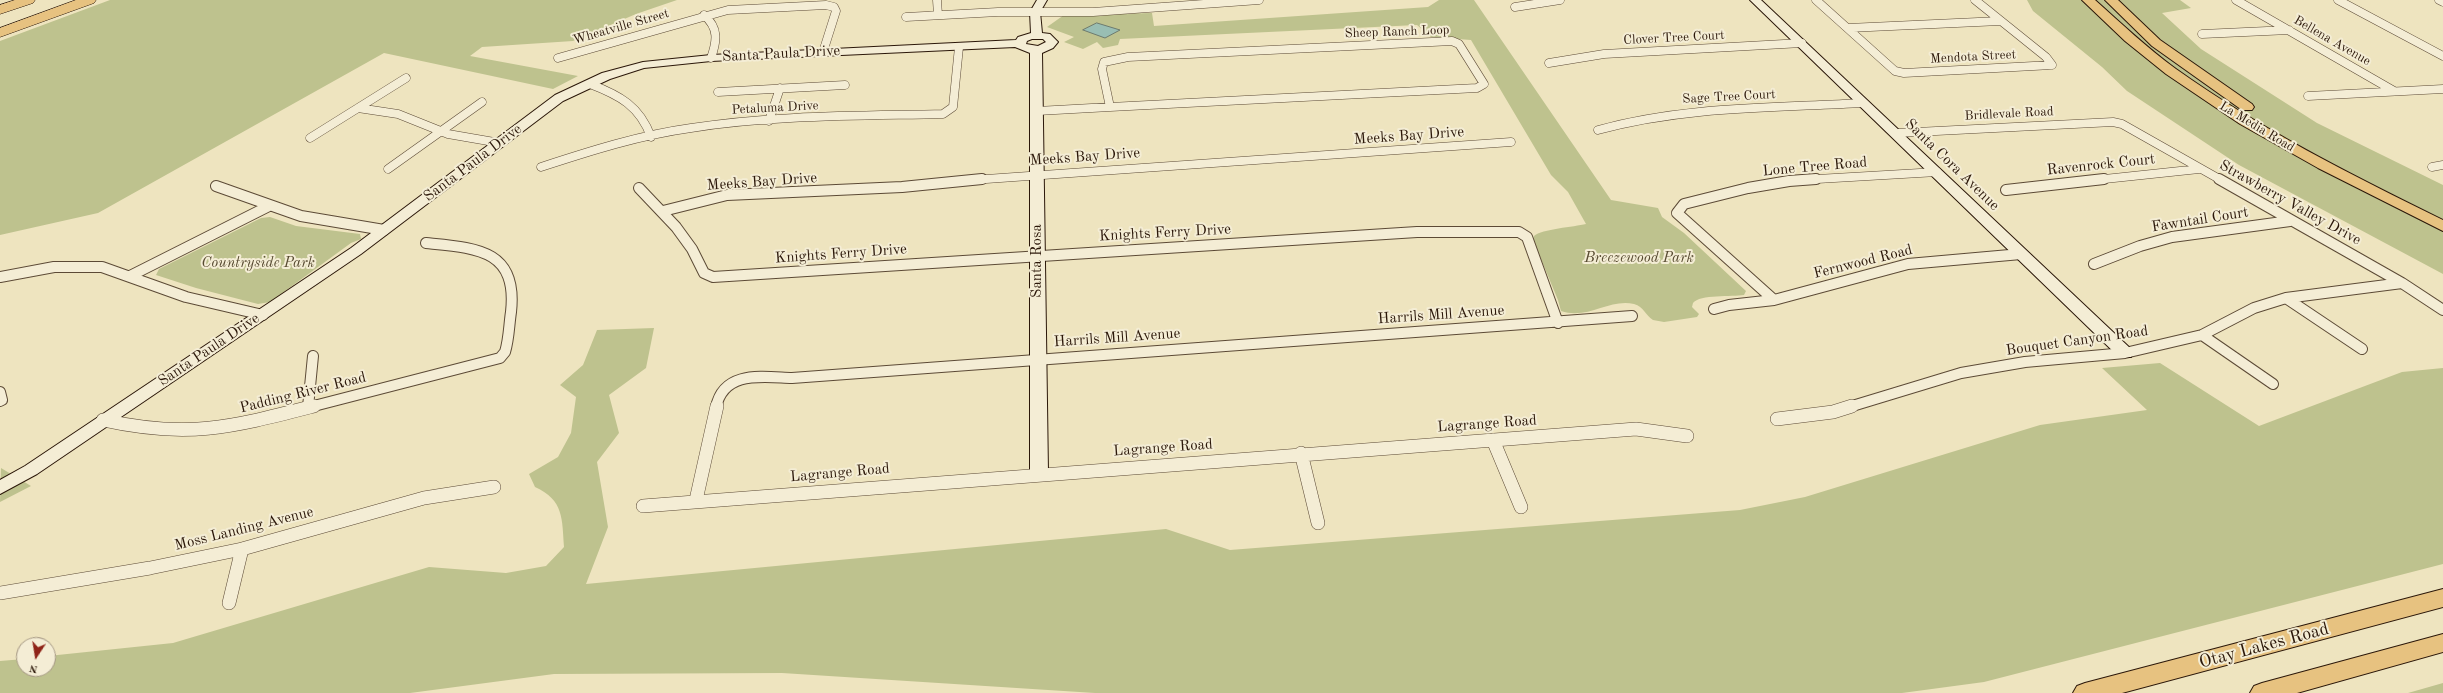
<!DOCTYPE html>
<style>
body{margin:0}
#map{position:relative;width:2443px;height:693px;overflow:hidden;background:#eee4bf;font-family:"Old Standard TT",serif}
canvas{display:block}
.north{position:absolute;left:16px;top:637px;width:40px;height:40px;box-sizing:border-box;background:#f4edd5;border:1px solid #a49783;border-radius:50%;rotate:192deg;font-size:11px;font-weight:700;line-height:16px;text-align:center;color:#2b1709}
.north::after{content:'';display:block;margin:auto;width:14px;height:18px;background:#8f2418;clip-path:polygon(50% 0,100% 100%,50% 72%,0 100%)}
</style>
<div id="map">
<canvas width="2443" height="693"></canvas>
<div class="north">N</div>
</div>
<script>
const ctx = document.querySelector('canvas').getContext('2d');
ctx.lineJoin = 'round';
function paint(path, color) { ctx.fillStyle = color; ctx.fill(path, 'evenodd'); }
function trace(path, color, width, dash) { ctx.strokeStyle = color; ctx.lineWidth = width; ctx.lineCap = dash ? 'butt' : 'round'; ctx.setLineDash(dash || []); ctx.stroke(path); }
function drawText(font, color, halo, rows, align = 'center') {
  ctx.font = font + ' "Old Standard TT",serif'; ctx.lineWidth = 4; ctx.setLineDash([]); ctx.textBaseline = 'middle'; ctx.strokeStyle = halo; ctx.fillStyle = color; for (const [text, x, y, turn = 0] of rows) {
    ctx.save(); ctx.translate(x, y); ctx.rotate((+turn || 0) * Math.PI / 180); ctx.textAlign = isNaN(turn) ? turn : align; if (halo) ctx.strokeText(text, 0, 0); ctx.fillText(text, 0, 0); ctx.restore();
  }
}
paint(new Path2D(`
 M110,0h567l-41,14 -63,27 -91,6 -12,9 108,20 -25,13 -169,-36 -286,160 -98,22v-194z
 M1439,0h35l137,200 47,8 4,9 22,16 62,58 -2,4c-12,2 -44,-1 -51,8l-1,4 7,7 -2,3 -33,5 -11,-2c-8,-5 -9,-13 -19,-16 -24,-6 -46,16 -73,7l-3,-11 -25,-60 1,-4c8,-7 40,-9 52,-12l-18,-32 -17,-17 -80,-135 -40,-3 -14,-12 -297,14 -2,6 -15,3 -6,-6 -14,7 -19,-7 10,-5 -27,-10 17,-12 88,-2 2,13 274,-19z
 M2027,0h153l11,8 -29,5 39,36 116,74 126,62v89l-204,-109 -112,-74 -25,-24 -69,-56z
 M270,217l26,9 64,8 1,5 -10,4 -81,59 -12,2 -62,-16 -40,-13 3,-6 102,-51z
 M654,328l-8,40 -37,27 10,38 -22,29 11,65 -22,57 580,-55 64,21 510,-40 65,-13 235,-72 107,-15 -45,-42 58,-5 99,63 143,-54 41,-4v196l-459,118 -82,11h-807l-313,-20 -228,1 -144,19h-410v-32l24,-2v10h24v-13l125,-13 256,-76 77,6 40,-7 18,-19c-2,-28 0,-47 -29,-60l-6,-13 29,-17 13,-24 5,-36 -16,-12 23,-20 14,-35z
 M1,468l30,18 -31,16z
 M2443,683v10h-35z`), '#bec28e');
const water = new Path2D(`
 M1097,23l23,7 -15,8 -22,-8z`);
paint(water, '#99beb3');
trace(water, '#6d7b6f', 1);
const streetFar2 = new Path2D(`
 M937,0l1,15
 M1816,0l79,71 9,2 148,-8
 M1975,0l71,57 6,8
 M2236,0l158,91
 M2338,0l105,56
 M2439,0l4,2
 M1515,7l45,-7
 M704,15c15,13 13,26 7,43
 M906,17l92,-5h95l166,-12
 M1848,28l152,-7
 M2202,34l87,-4
 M1452,41l7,3 25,40 -7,4 -367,19 -8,-38 2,-7 24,-5z
 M558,58l170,-48 98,-5 8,2 2,4 -13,41
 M1549,63l55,-9 198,-11
 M590,84c29,11 50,22 61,53
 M718,92l127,-7
 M2308,96l135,-7
 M358,108l40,6 50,20 52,9
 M1037,111l73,-4
 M769,121l11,-33
 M1598,130c87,-24 176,-22 265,-27
 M1897,133l216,-11 9,2 99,56
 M310,138l96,-60
 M541,167c49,-16 99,-32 150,-39 83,-13 168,-12 252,-14l10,-7 6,-60
 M2432,167l11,-2
 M388,169l94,-67
 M972,180l539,-38
 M1800,180l137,-8
 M2095,180l104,-11`);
const streetFar1 = new Path2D(`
 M2219,179l183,104 41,27
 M216,186l85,30 83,14
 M639,188l37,39 16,22 12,24 9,4 704,-45h102l8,5 31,86
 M2006,190l98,-11
 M663,211l64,-16 175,-8 80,-8
 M2094,264l46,-18 32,-9 118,-16
 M130,276l139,-70
 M0,277l54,-10h48l84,30 77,18
 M2286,298l76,51
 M1774,300l-97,-87 7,-9 64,-16 41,-7 27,-2
 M1714,309l15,-4 45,-5 134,-36 113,-10
 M2202,335l71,49
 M0,392l2,8 -2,1
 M308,407l5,-51
 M310,407l190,-49 5,-6c4,-13 4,-27 6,-40 7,-63 -35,-64 -85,-69
 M716,407c8,-37 46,-30 76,-29l840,-62
 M1849,407l112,-34 64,-11 100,-9 77,-18 52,-27 32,-10 116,-15`);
const street = new Path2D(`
 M1777,419l56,-7 19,-6
 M103,420c85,19 129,7 211,-14
 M1493,440l28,67
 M1301,453l17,70
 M696,500l21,-94
 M643,506l993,-77 51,7
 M0,593l150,-25 92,-19 182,-51 70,-11
 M229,603l13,-54`);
const secondary = new Path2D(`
 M1037,0h10l-7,12 2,21 8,1 8,8 -5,6 -11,5 6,420 -3,4 -6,2 -6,-2 -3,-4v-420l-15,-6 -304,14 -67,7 -34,11 -47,22 -202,153 -324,220 -37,20v-14l25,-14 326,-218 204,-153 47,-22 41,-11 68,-7 305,-15 2,-3 13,-4 -1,-21zM1032,39h11l3,3 -8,4 -12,-2 1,-3z
 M1750,0h11l370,349 2,4 -2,4h-12z`);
const primary = new Path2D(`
 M2082,0h13c27,24 52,48 81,69 84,60 175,106 267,151v11l-125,-63 -78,-44 -74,-50 -41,-33z
 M2105,0h13l42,40 92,64 2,3 -2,3h-10l-90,-64z
 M2443,589v18l-321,86h-49l4,-7 8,-3z
 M2443,634v18l-146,41h-47l4,-7 8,-3z`);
const highway = new Path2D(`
 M15,0h20l-2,3 -33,11v-9z
 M76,0h20l-2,3 -94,34v-9z`);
trace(streetFar2, '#5c4a36', 9);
trace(streetFar1, '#5c4a36', 12);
trace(street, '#5c4a36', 14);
trace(secondary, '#2b1709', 2);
trace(primary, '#2b1709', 2);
trace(highway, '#2b1709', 1);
trace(streetFar2, '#f4edd5', 8);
trace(streetFar1, '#f4edd5', 10);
trace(street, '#f4edd5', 13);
paint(secondary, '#f4edd5');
paint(primary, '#e7c280');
paint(highway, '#e7c280');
drawText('13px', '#2b1709', '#f4edd5', [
 ["Wheatville Street",621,27,-16],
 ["Sheep Ranch Loop",1397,32,-2],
 ["Clover Tree Court",1674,38,-3],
 ["Bellena Avenue",2332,41,30],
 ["Mendota Street",1973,57,-3],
 ["Sage Tree Court",1729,97,-3],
 ["Petaluma Drive",775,108,-3],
 ["Bridlevale Road",2009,114,-3],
 ["La Media Road",2257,127,31]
]);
drawText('15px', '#2b1709', '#f4edd5', [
 ["Santa Paula Drive",781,54,-3],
 ["Meeks Bay Drive",1409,136,-4],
 ["Meeks Bay Drive",1085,157,-4],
 ["Santa Paula Drive",473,163,-37],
 ["Santa Cora Avenue",1952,165,44],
 ["Ravenrock Court",2101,165,-6],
 ["Lone Tree Road",1815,167,-5],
 ["Meeks Bay Drive",762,182,-4],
 ["Strawberry Valley Drive",2290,203,29],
 ["Fawntail Court",2200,220,-9],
 ["Knights Ferry Drive",1165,233,-3],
 ["Knights Ferry Drive",841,254,-4],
 ["Santa Rosa",1037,261,-90],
 ["Fernwood Road",1863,262,-14],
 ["Harrils Mill Avenue",1441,315,-4],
 ["Harrils Mill Avenue",1117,338,-4],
 ["Bouquet Canyon Road",2077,341,-8],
 ["Santa Paula Drive",209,350,-34],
 ["Padding River Road",303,393,-14],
 ["Lagrange Road",1487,424,-4],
 ["Lagrange Road",1163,448,-4],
 ["Lagrange Road",840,473,-5],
 ["Moss Landing Avenue",244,529,-14]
]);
drawText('italic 15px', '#574a31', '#f4edd5', [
 ["Breezewood Park",1639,258],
 ["Countryside Park",258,263]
]);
drawText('18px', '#2b1709', '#f4edd5', [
 ["Otay Lakes Road",2264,646,-15]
]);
</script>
